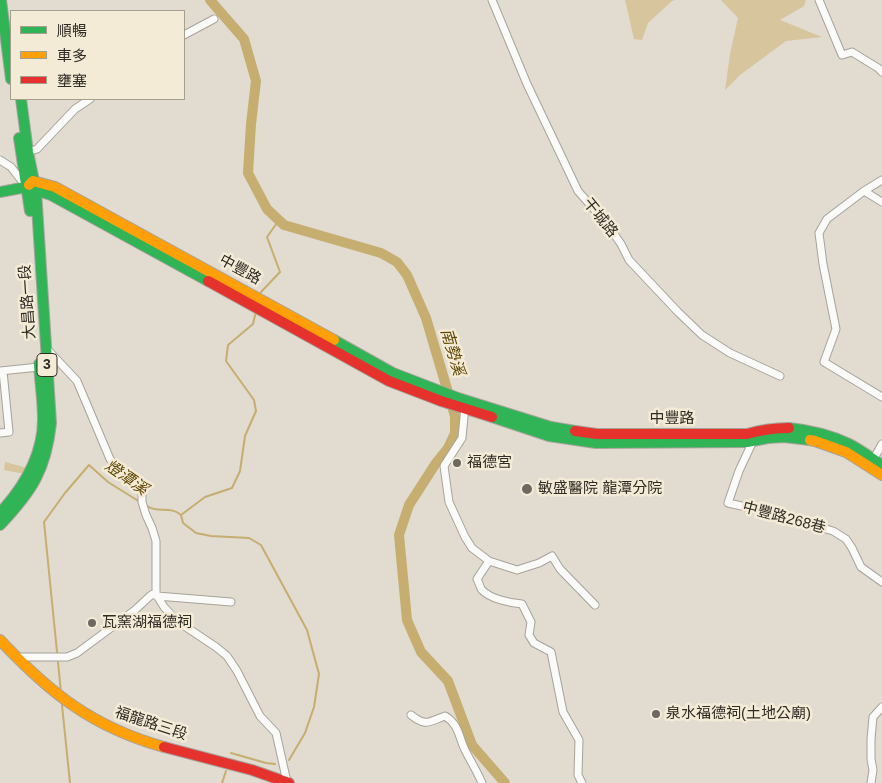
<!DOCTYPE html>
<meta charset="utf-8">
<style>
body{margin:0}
#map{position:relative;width:882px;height:783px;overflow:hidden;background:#e1dbd0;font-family:Helvetica,"Noto Sans TC",sans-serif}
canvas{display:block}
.legend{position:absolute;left:10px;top:10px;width:175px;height:90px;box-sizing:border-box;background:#f4ebd7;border:1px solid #a59f8f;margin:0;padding:6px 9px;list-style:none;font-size:15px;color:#2f2c24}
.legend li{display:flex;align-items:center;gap:10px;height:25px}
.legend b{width:25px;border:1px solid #a59f8f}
</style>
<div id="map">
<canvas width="882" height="783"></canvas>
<ul class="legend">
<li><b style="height:6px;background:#30b455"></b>順暢</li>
<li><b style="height:6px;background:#ff9f0a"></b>車多</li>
<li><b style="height:6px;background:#e5322d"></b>壅塞</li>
</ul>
</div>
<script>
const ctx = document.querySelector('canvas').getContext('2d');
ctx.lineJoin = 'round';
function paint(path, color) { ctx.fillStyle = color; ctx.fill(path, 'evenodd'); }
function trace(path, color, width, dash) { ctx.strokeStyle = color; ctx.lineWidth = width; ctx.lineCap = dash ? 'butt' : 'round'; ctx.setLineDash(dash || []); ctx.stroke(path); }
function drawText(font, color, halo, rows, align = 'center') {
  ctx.font = font + ' Helvetica,"Noto Sans TC",sans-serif'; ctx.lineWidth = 5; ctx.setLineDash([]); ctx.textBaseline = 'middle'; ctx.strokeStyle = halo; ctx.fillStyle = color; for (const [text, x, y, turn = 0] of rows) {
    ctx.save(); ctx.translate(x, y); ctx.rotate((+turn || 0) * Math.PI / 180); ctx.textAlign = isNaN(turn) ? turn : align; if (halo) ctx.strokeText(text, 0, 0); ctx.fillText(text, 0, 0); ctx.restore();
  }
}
paint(new Path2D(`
 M625,0h51l-4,1 -24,22 -6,17 -8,-1z
 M721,0h85l-2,6 -24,14 42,17 -36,4 -46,34 -15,15 5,-36 8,-36z
 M5,462l22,6 -2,6 -21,-4z`), '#d7c59e');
trace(new Path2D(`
 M260,295l1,-3 19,-20 -13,-35 12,-17
 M147,506c11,8 22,-1 34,9l24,-18 27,-9 8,-17 5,-35 11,-25 -2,-11 -28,-39 2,-16 25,-21 3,-13
 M181,515l2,8 13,10 15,3 38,2 12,7 46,85 12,44 -5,33 -9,26 -16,27
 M57,652l-13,-130 21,-29 24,-28 19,17 32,20
 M58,662l3,31
 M62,705l8,78
 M231,753l35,10 9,1
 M222,783l4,-12`), '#c6ad70', 2);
trace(new Path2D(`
 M210,0l34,39 12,42 -5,43 -3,49 19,36 17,16 97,28 16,9 10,13 19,43 29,98v17l-7,15 -12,15 -27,42 -10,30 8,85 14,32 27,29 24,64 33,38`), '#c6ad70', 10);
const street = new Path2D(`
 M492,0l35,84 51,107 29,33 14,20 8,16 49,52 24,23 28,18 50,23
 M819,0l23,55 10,-3 26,16 4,4
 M184,35l30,-16
 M28,152l9,-3 38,-40 15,-10
 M0,160l11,7 14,18
 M882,180l-18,11 -37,28 -8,14 4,31 13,65 -12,33 58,35
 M864,191l18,11
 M47,349l30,32 33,78 5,7 16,10 7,8 4,7v11l4,13 6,13 4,13v53l8,13 13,14 39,26 11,9 10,15 23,45 16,17 11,49
 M0,371l39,-4
 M465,406l-3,32 -18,28 5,36 16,35 7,11 17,13 28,9 22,-7 13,-7 8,13 35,36
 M0,433l9,-1 -6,-61
 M753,441l-14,30 -11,32 36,8 69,20 13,8 6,9 9,19 21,15
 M872,462l10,-18
 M489,561l-12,18c2,3 3,9 5,11 8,9 29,13 40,14l9,18 -2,13 5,8 17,9 12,60 16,28 -1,35 4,8
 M16,657h51l10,-4 58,-43 15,-14 3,-2 4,2 74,6
 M411,715c15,12 17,7 34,1 14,8 14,22 20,34 6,12 12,21 17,33
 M871,783l2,-13 -2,-11v-20l2,-22 9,-10`);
const fast = new Path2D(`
 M1,0l10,79
 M19,138l11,73
 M0,192l26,-5 25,8 157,86
 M334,340l59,33 65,25 93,29 24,4
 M492,417l57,19 47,7 151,-1 21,-4 16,-1 26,3
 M789,428c20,2 41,7 60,16 12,6 22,14 33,21
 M0,513c24,-26 43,-57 43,-94 0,-18 -3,-37 -4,-55
 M0,525c32,-34 46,-55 51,-102l-15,-232 -8,-39 -7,-53`);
const slow = new Path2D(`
 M29,185l4,-4 22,6 279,153
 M810,440l5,1 31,11 36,23
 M0,640c50,53 92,87 164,107`);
const jam = new Path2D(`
 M208,281l181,100 52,20 51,16
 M575,431l22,3h150c14,-4 27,-6 42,-6
 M164,747l88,23 37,13`);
trace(street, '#a7a39b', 9);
trace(fast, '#a7a39b', 12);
trace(slow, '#a7a39b', 12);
trace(jam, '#a7a39b', 12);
trace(street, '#fafaf8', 7);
trace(fast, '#30b455', 10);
trace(slow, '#ff9f0a', 10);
trace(jam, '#e5322d', 10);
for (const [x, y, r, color] of [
 [457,463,5,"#6d6960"],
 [527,489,6,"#6d6960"],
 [92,623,5,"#6d6960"],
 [656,714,5,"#6d6960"]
]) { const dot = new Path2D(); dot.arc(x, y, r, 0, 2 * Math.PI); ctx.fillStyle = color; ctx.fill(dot); trace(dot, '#f4ebd7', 2); }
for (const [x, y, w] of [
 [47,365,20]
]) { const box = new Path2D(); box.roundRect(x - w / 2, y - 11.5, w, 23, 4); ctx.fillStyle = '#f4ebd7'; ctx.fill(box); trace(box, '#2f2c24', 1); }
drawText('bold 14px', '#2f2c24', null, [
 ["3",47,365]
]);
drawText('15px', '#2f2c24', '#f4ebd7', [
 ["干城路",600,218,51],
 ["中豐路",240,270,29],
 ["大昌路一段",28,302,-94],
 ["中豐路",672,419],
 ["中豐路268巷",784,518,15],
 ["福龍路三段",151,724,18]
]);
drawText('15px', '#2f2c24', '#f4ebd7', [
 ["福德宮",467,463],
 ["敏盛醫院 龍潭分院",538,489],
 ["瓦窯湖福德祠",102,623],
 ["泉水福德祠(土地公廟)",666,714]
], 'left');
drawText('italic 16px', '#5f4703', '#f4ebd7', [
 ["南勢溪",452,352,74],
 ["燈潭溪",126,478,35]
]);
</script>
